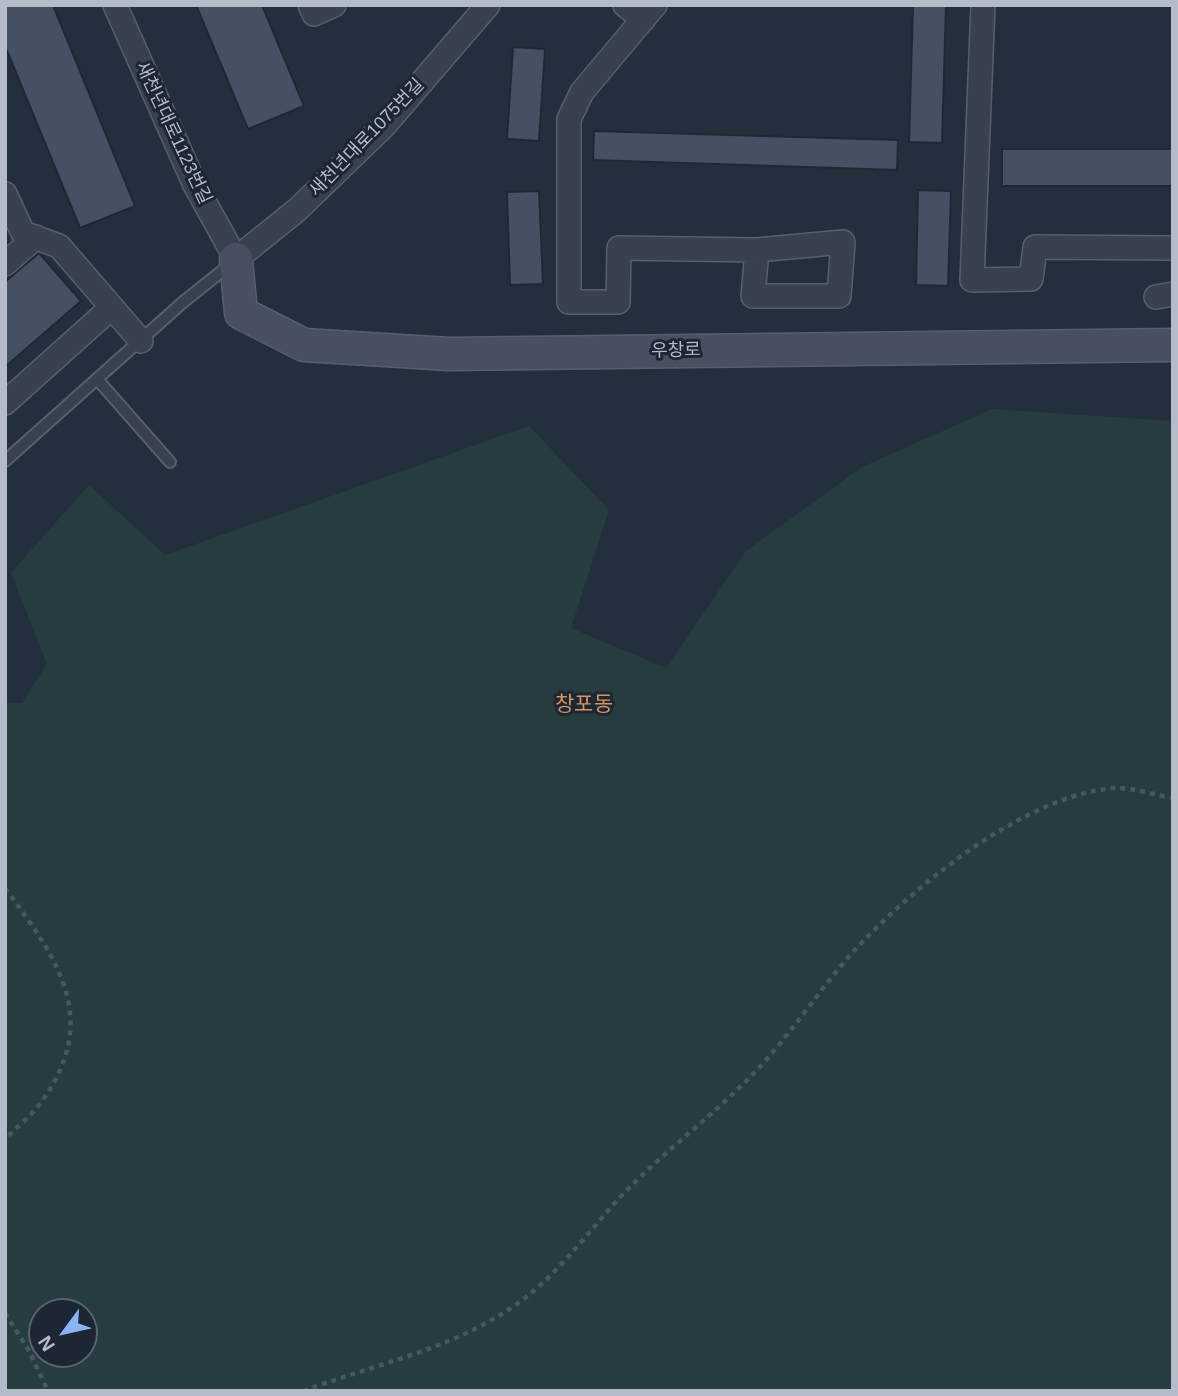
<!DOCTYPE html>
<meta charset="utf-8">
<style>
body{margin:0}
#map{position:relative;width:1178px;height:1396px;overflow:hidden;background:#242f3e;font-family:Helvetica,sans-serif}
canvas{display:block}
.frame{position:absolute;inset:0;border:7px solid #b4bcc9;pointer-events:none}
.north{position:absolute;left:28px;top:1298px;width:70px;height:70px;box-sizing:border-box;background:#1d2633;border:2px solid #59626f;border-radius:50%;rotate:237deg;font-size:19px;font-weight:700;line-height:28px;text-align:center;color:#b4bcc9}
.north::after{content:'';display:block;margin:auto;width:24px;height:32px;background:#8ab4f8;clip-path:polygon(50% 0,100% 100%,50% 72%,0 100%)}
</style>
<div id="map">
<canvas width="1178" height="1396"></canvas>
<div class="frame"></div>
<div class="north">N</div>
</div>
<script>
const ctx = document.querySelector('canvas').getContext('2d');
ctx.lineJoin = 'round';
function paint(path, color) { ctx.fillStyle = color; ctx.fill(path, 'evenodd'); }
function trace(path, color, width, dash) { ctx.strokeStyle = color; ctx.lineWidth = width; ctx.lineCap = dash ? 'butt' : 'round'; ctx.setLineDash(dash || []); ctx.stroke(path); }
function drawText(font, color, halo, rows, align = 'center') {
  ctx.font = font + ' Helvetica,"Noto Sans KR",sans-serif'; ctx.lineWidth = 6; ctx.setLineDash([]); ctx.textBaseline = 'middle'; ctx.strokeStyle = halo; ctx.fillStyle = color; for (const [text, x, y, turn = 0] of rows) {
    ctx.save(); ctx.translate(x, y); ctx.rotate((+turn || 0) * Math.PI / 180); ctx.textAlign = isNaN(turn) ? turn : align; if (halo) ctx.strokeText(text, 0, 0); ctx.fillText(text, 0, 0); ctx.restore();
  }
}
paint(new Path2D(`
 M992,409l181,12v970h-1168v-688h17l25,-39 -36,-91 78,-88 76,70 364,-129 80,84 -38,118 95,40 80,-117 116,-84zM42,1312h42v42h-42z`), '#263c3f');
const building = new Path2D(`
 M5,5h48l82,201 -55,22 -75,-182z
 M196,5h66l42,101 -56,23z
 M913,5h33l-4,138 -33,-1z
 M513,47l32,2 -6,92 -32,-2z
 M594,131l304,9 -1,30 -304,-10z
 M1002,149h171v37h-171z
 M918,190l33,1 -3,95 -32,-1z
 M539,191l4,93 -33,1 -3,-93z
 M39,253l42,48 -76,66v-85z`);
paint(building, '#455162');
trace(building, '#1f2835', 2);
const service = new Path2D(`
 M97,379l73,83
 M5,461l177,-158 50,-40`);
const minor = new Path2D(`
 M115,5l80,180 41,74 61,-49 87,-84 104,-121
 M310,5l4,9 20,-9
 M625,5l18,15
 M655,5l-73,87 -13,27v183h49l1,-54 138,2 -4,46h86l4,-54 -86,8
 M983,5l-11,275 59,-1 4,-32 138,1
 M5,194l18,39 36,13 82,95
 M5,264l31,-27
 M1156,297l17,-3
 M5,403l106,-95`);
const secondary = new Path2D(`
 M236,259l5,54 63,32 145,9 724,-9`);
trace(service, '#565f6c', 14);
trace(minor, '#565f6c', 26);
trace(secondary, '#565f6c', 35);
trace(new Path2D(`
 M5,888c53,72 98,132 34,217 -9,12 -23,23 -34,34
 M5,1313l24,38 19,40
 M303,1391c76,-28 156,-43 222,-93 41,-32 69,-75 105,-111 40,-40 87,-75 126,-116 35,-37 63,-81 97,-119 61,-66 169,-155 260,-164 19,-1 41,7 60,10`), '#44595c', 4.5, [5, 5]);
trace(service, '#38414e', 10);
trace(minor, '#38414e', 23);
trace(secondary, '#465061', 32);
drawText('18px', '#b4bcc9', '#1d2633', [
 ["새천년대로1123번길",173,133,65],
 ["새천년대로1075번길",367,138,-46],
 ["우창로",676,351,-1]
]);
drawText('21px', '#d59563', '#1d2633', [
 ["창포동",584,705]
]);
</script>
